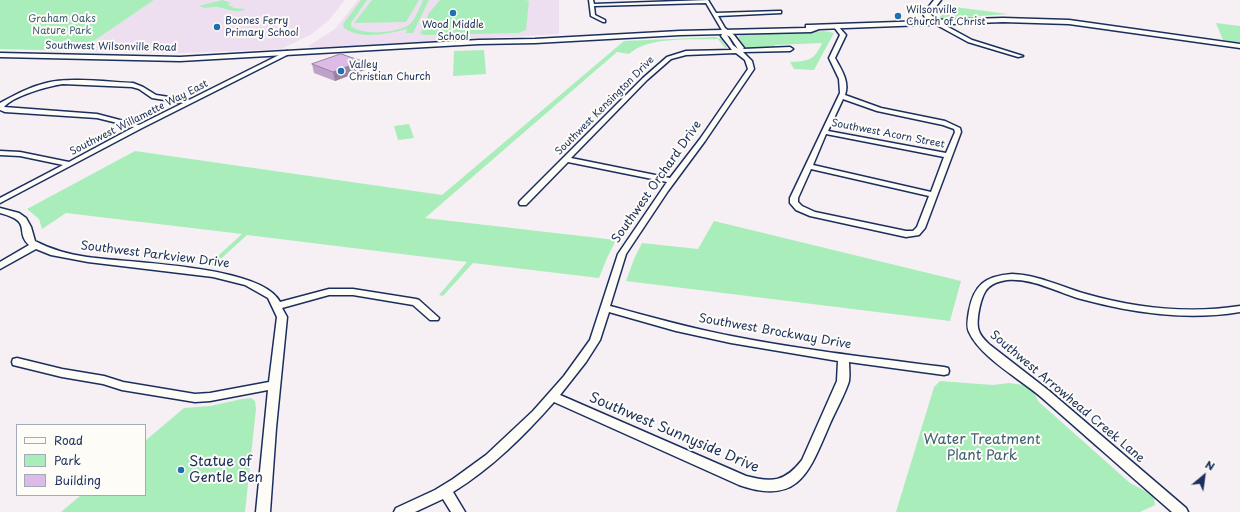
<!DOCTYPE html>
<style>
body{margin:0}
#map{position:relative;width:1240px;height:512px;overflow:hidden;background:#f6eff4;font-family:"Playpen Sans",sans-serif}
canvas{display:block}
.legend{position:absolute;left:16px;top:424px;width:130px;height:72px;box-sizing:border-box;background:#fdfcf7;border:1px solid #a3aaba;margin:0;padding:5px 7px;list-style:none;font-size:12px;color:#1b2f5e}
.legend li{display:flex;align-items:center;gap:8px;height:20px}
.legend b{width:20px;border:1px solid #a3aaba}
.north{position:absolute;left:1184px;top:456px;width:40px;height:40px;-webkit-text-stroke:3px #fdfcf7;paint-order:stroke;rotate:29deg;font-size:11px;font-weight:700;line-height:16px;text-align:center;color:#1b2f5e}
.north::after{content:'';display:block;margin:auto;width:14px;height:18px;background:#1b2f5e;clip-path:polygon(50% 0,100% 100%,50% 72%,0 100%)}
</style>
<div id="map">
<canvas width="1240" height="512"></canvas>
<ul class="legend">
<li><b style="height:5px;background:#fdfcf7"></b>Road</li>
<li><b style="height:11px;background:#a9eeba"></b>Park</li>
<li><b style="height:11px;background:#dcbbe7"></b>Building</li>
</ul>
<div class="north">N</div>
</div>
<script>
const ctx = document.querySelector('canvas').getContext('2d');
ctx.lineJoin = 'round';
function paint(path, color) { ctx.fillStyle = color; ctx.fill(path, 'evenodd'); }
function trace(path, color, width, dash) { ctx.strokeStyle = color; ctx.lineWidth = width; ctx.lineCap = dash ? 'butt' : 'round'; ctx.setLineDash(dash || []); ctx.stroke(path); }
function drawText(font, color, halo, rows, align = 'center') {
  ctx.font = font + ' "Playpen Sans",sans-serif'; ctx.lineWidth = 4; ctx.setLineDash([]); ctx.textBaseline = 'middle'; ctx.strokeStyle = halo; ctx.fillStyle = color; for (const [text, x, y, turn = 0] of rows) {
    ctx.save(); ctx.translate(x, y); ctx.rotate((+turn || 0) * Math.PI / 180); ctx.textAlign = isNaN(turn) ? turn : align; if (halo) ctx.strokeText(text, 0, 0); ctx.fillText(text, 0, 0); ctx.restore();
  }
}
paint(new Path2D(`
 M154,0h191l-16,20 -17,14 -31,15 -98,4 -104,-2z
 M358,0h201v34l-247,14 -4,-2 27,-17z`), '#eedff0');
paint(new Path2D(`
 M0,0h154l-75,51 -79,-2z
 M222,0l10,3 -5,1 7,4 12,1c-10,5 -19,0 -28,-2 -7,-1 -10,3 -19,-1z
 M361,0h6l-16,23v3c11,10 46,7 58,-1 6,-5 11,-18 14,-25h6l-16,33h-7l1,-4c-19,5 -46,11 -63,-1l-1,-4z
 M372,0h47l-13,22 -52,1z
 M440,0h85l4,1 -3,29 -7,3 -93,2 -6,-1 9,-21z
 M947,6l61,8 -69,5z
 M1216,23l24,3v17l-17,-3z
 M824,31l10,2 -20,37 -20,-1 -4,-7c18,-1 24,-1 32,-19l-47,2v2l-3,1 -25,2 -9,-13 3,-2z
 M715,37l6,2 6,9h-2l-7,-9c-25,1 -70,-3 -89,15l-12,-2 -192,166 191,22 -9,18 -8,20 -126,-15 -30,33 -4,-1 28,-33 -220,-27 -34,31 -5,-1 34,-31 -176,-21 -24,16 -3,-10 -12,-10 108,-58 307,44 182,-154z
 M484,50l2,24 -33,2 1,-25z
 M409,124l5,14 -16,2 -4,-14z
 M714,221l247,60 -11,40 -324,-40 8,-22 8,-16 56,6z
 M940,381l53,4 16,-2 14,2 9,5 7,12 91,81 21,11 3,4 1,7 -15,7h-244l38,-125z
 M251,398l4,3 1,8 -11,103h-184l20,-17h64v-54l39,-33 26,-2 32,-7z`), '#a9eeba');
const street = new Path2D(`
 M589,0h4l1,4 114,-4 8,13 63,-2h2v2l-63,3 7,12 9,7 10,13 -1,1 47,-2 3,2 -3,2 -47,1 9,9 2,8 -49,72 -37,50 -42,63 -16,52c41,11 80,22 121,30 71,14 142,22 213,31l4,1 1,3 -1,3 -4,1 -95,-13c0,6 1,13 0,19 -3,11 -15,33 -20,45 -20,46 -30,80 -90,59l-185,-83c-30,34 -62,66 -101,90l12,20h-14l-8,-13 -28,13h-21l2,-4 39,-18 18,-11 33,-24 47,-44 31,-35 26,-36 28,-86 49,-72 -99,-20 -42,43h-6l-1,-2 1,-2 123,-123 24,-21 19,-6 46,-1 -11,-14 2,-4 -17,-29 -112,3 1,9 10,5v2h-2l-12,-6zM727,35l3,2 8,12 -5,-4zM736,53l9,7 3,9 -48,70 -30,39 -99,-20 76,-78 24,-21 15,-4zM609,312l67,19 55,12 107,18 -1,20 -35,79c-17,22 -30,23 -56,16l-186,-81 26,-33 14,-22z
 M935,22h4l33,18 51,16 -5,1 -50,-15 -33,-18z
 M837,25l9,10 -11,23c6,11 15,24 10,37l36,13 64,13 15,7 1,4 -36,96 -6,7 -13,2 -96,-21 -14,-6 -6,-7v-5l50,-105 -1,-14 -10,-21 11,-23 -6,-8zM843,99l34,12 66,14 11,4 1,3 -9,21 -118,-22zM826,134l118,23 -13,35 -118,-27zM811,169l118,27 -12,31 -4,4h-7l-91,-19 -13,-6 -4,-4v-4z
 M287,51l3,2 -1,1 -147,74 -142,75v-5l63,-33 -43,-9 -20,-1v-4l20,1 49,10 65,-35 -37,-9 -92,-6 -5,-2v-7c15,-8 29,-16 46,-20 22,-6 63,-1 87,0l10,4 13,8 33,5zM63,84l69,3 7,2 13,9 31,5 -44,22 -42,-11 -93,-7c9,-11 44,-21 59,-23z
 M0,208l19,5 7,5 5,9 4,14c18,9 32,13 52,16 40,6 175,8 193,45l49,-13h24l63,10 3,1 20,18 -1,2h-8l-17,-15 -60,-10h-24l-47,13 5,9 -11,111 -6,84h-14l12,-122 -58,11 -15,1 -73,-12 -19,-6 -41,-7 -49,-12 -1,-3 1,-3 4,-1 45,11 42,7 19,6 72,12 15,-1 59,-11 8,-65 -9,-19 -23,-13 -32,-8 -125,-15 -37,-7 -15,-6 -36,20v-7l29,-17c-15,-14 5,-23 -29,-32z
 M1012,274c27,1 49,13 74,20 49,14 103,20 154,12v6c-54,9 -107,1 -159,-13 -25,-7 -47,-21 -74,-19 -7,1 -14,3 -19,8 -7,6 -13,34 -9,43 2,6 7,10 11,14l58,45 138,118 2,4h-16c-44,-38 -87,-77 -131,-115 -21,-18 -61,-40 -72,-65 -3,-6 -1,-14 0,-21 5,-26 16,-35 43,-37z`);
const secondary = new Path2D(`
 M934,0h7l-11,14 7,6 66,-2 66,2 171,24v4l-171,-24 -66,-2 -184,7 -8,3 -131,3 -145,8 -56,1 -299,17 -180,-4v-4l180,4 299,-17 56,-1 145,-8 126,-3v-3h3l118,-4 -4,-7z`);
trace(street, '#1b2f5e', 3);
trace(secondary, '#1b2f5e', 3);
paint(street, '#fdfcf7');
paint(secondary, '#fdfcf7');
paint(new Path2D(`
 M312,64l52,6 -29,11 -21,-8z`), '#bda1c7');
paint(new Path2D(`
 M362,61l2,9 -29,11 -2,-9z`), '#9a83a2');
const building = new Path2D(`
 M341,54l21,7 -29,11 -21,-8z`);
paint(building, '#dcbbe7');
trace(building, '#9a83a2', 1);
for (const [x, y, r, color] of [
 [453,13,4,"#1f6fb2"],
 [898,16,4,"#1f6fb2"],
 [217,27,4,"#1f6fb2"],
 [341,71,4,"#1f6fb2"],
 [181,470,4,"#1f6fb2"]
]) { const dot = new Path2D(); dot.arc(x, y, r, 0, 2 * Math.PI); ctx.fillStyle = color; ctx.fill(dot); trace(dot, '#fdfcf7', 1.5); }
drawText('10px', '#1b2f5e', '#fdfcf7', [
 ["Wilsonville",906,10],
 ["Church of Christ",906,22],
 ["Boones Ferry",225,21],
 ["Primary School",225,33],
 ["Wood Middle",453,25,"center"],
 ["School",453,37,"center"],
 ["Valley",349,65],
 ["Christian Church",349,77]
], 'left');
drawText('10px', '#3e5f75', '#fdfcf7', [
 ["Graham Oaks",62,19],
 ["Nature Park",62,31]
]);
drawText('10px', '#1b2f5e', '#fdfcf7', [
 ["Southwest Wilsonville Road",111,47,1],
 ["Southwest Kensington Drive",605,106,-45],
 ["Southwest Willamette Way East",139,118,-27],
 ["Southwest Acorn Street",888,134,11]
]);
drawText('12px', '#1b2f5e', '#fdfcf7', [
 ["Southwest Orchard Drive",657,182,-55],
 ["Southwest Parkview Drive",155,255,7],
 ["Southwest Brockway Drive",775,332,10],
 ["Southwest Arrowhead Creek Lane",1067,397,40]
]);
drawText('14px', '#1b2f5e', '#fdfcf7', [
 ["Southwest Sunnyside Drive",674,433,23]
]);
drawText('14px', '#3e5f75', '#fdfcf7', [
 ["Water Treatment",982,440],
 ["Plant Park",982,456]
]);
drawText('14px', '#1b2f5e', '#fdfcf7', [
 ["Statue of",189,462],
 ["Gentle Ben",189,478]
], 'left');
</script>
